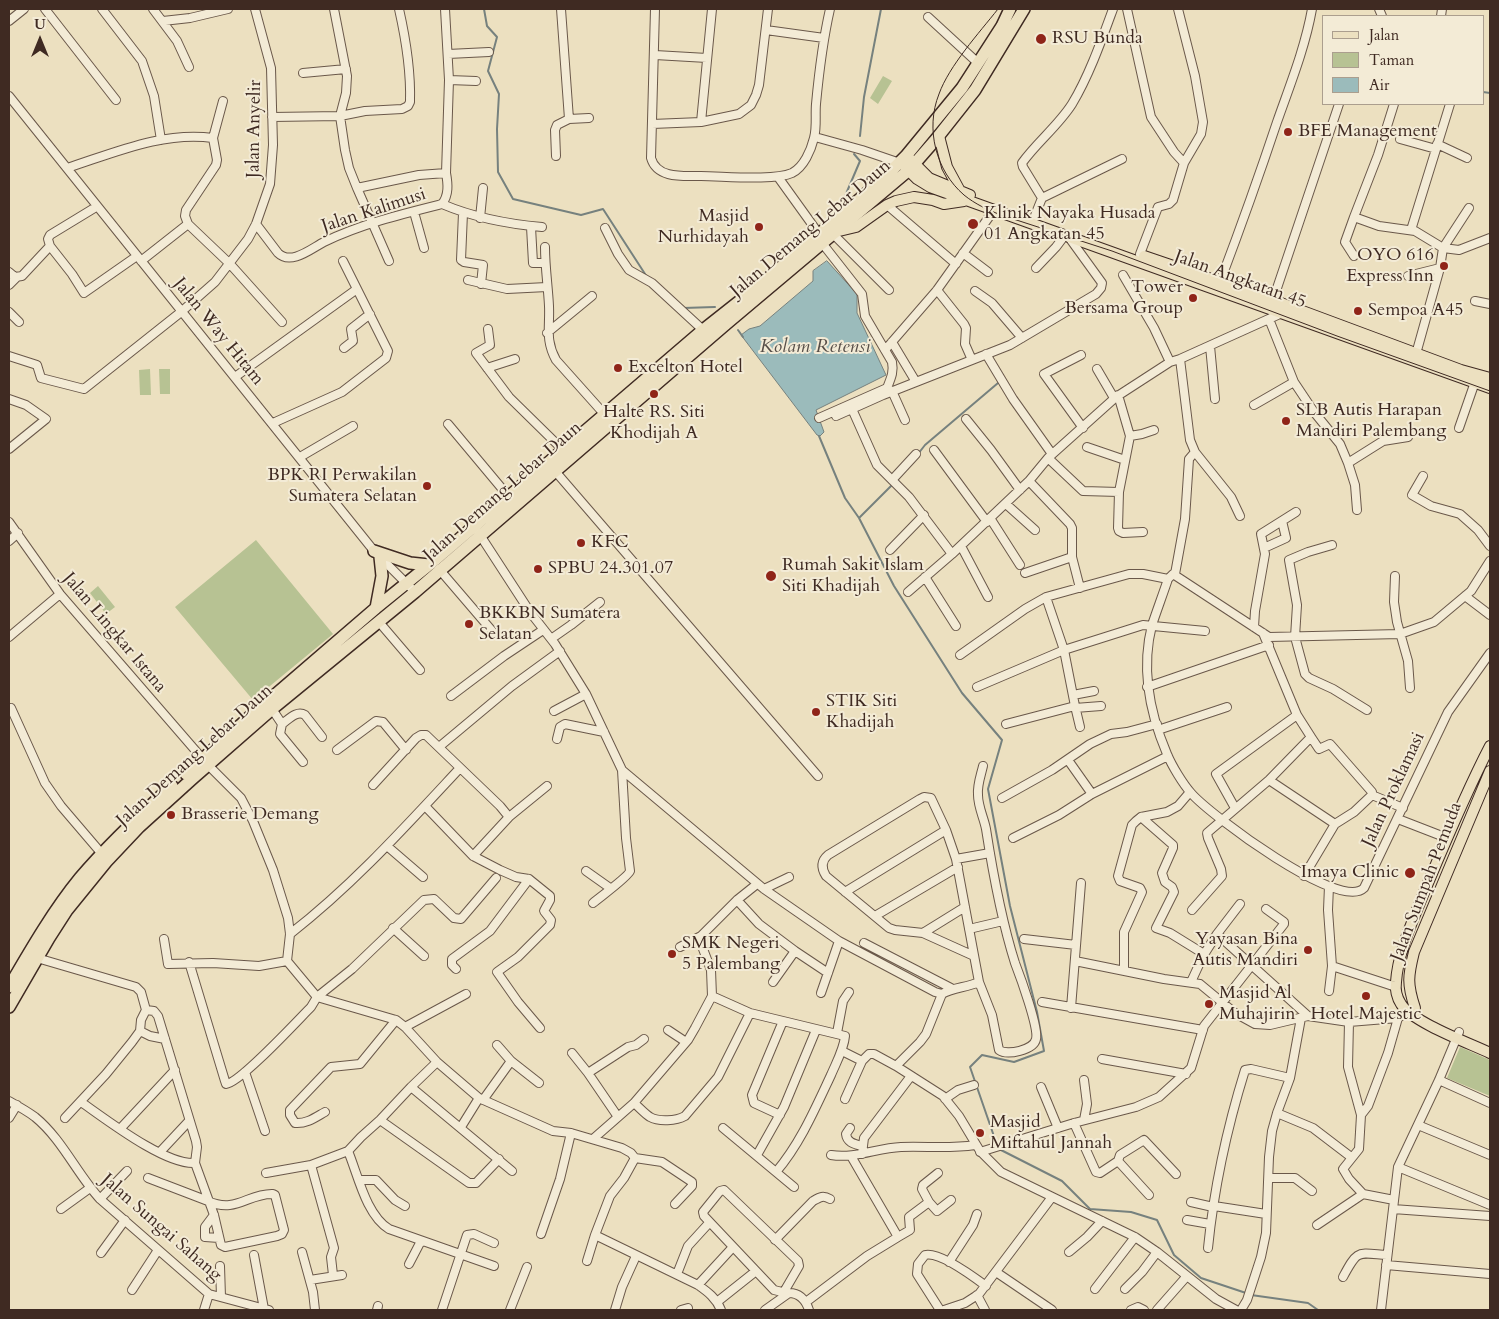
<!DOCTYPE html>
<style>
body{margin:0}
#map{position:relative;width:1499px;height:1319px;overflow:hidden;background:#ece0c0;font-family:Cardo,serif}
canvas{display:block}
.frame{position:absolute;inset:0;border:10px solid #3f2a22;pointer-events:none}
.legend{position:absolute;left:1322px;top:15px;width:162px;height:90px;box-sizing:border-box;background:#f3ebd6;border:1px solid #ab9e8e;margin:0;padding:6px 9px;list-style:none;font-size:15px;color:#3f2a22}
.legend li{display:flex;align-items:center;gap:10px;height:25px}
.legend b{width:25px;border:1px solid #ab9e8e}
.north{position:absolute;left:15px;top:15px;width:50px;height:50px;-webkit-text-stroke:4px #f3ebd6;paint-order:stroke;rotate:0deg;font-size:14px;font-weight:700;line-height:20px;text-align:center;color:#3f2a22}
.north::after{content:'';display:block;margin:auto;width:18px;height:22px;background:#3f2a22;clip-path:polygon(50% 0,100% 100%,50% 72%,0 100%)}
</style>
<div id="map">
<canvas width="1499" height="1319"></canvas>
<div class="frame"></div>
<ul class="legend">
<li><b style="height:6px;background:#ece0c0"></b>Jalan</li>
<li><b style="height:14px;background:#b7c293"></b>Taman</li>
<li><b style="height:14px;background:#9bbbbb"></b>Air</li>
</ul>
<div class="north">U</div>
</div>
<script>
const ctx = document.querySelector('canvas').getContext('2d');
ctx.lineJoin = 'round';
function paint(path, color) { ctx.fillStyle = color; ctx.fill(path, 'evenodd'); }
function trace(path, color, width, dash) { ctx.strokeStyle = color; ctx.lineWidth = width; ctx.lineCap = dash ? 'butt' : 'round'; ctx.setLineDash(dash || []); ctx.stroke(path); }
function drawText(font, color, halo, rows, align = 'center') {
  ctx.font = font + ' Cardo,serif'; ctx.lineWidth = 4; ctx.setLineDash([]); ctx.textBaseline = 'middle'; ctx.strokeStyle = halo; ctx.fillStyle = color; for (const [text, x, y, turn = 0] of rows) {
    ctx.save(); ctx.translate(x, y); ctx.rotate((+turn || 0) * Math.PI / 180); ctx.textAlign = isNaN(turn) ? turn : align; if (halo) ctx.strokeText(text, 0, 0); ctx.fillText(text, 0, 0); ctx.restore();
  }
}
paint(new Path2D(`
 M883,76l9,5 -14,23 -8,-6z
 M150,369l1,26h-11l-1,-25z
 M159,369h11v25h-10z
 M256,540l77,94 -80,66 -78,-93z
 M98,586l17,21 -9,7 -16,-21z
 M1460,1047l30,13v36l-43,-18z`), '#b7c293');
const water = new Path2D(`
 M827,261l30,33v19l29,62 -70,35 8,22 -4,4 -3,-1 -76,-100 8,-6 11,-3 53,-45v-10z`);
paint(water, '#9bbbbb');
trace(water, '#76817e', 1);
trace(new Path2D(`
 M484,9l3,17 10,11 -9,34 11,23 -2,35 1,43 15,27 68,16 22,-6 44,68
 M1483,92l7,1
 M860,136l4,-39 17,-88
 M840,208l20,-47 -6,-7
 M683,308l32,-1
 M738,330l5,7
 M819,436l26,62 14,20 35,68 68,107 40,47 -14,49 22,117 27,106 7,39 -30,11 -32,-7 -12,12 27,78
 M918,454l7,-9 73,-62
 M859,518l34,-34
 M999,1149l63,32 28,28 41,3 26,8 17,35 27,23 45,15
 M1251,1295l57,8 10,7`), '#76817e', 2);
const minor = new Path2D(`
 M45,9l71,91
 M102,9l40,52 12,35 7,44
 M153,9l24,32 12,26
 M334,9l13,67 -1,17 -6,23 5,34 4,18 8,20 32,73
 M561,9l8,110
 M655,9l-4,149c6,21 32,18 50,18 22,0 73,5 91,-3 12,-6 19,-23 22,-35 3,-11 1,-23 2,-34 3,-32 7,-64 14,-95
 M1127,9l24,108 23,35 10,11 -11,37 -4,4 -11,3 -18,47
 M1178,9l17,67 8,46 -2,12 -17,29
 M1379,9l3,7
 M1441,16l1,-7
 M928,17l50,46
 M9,21l15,-12
 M163,21l27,-3 38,-9
 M766,30l58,8
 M448,54l41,-2
 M655,55l52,3
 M303,73l43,-4
 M449,80l27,1
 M9,96l365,455 41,41
 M1394,104l-16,51 -24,62 25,9 36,5 28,17 16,2 31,-12
 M272,117l68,-1 25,-5 37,-2 6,-3 2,-4c1,-32 -4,-62 -11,-93
 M701,122l11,-113
 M652,124l49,-2 38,-8 12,-9 5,-10 3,-10 9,-76
 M815,137l47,13 38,13
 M213,138l10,-37
 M1400,139l36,10
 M1437,144l30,14
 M556,156l-1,-26 2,-5 12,-6 20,-1
 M67,168c47,-15 96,-37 146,-30l4,22 -1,5 -30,45 -1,6 3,8 42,40 52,58
 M778,177l41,57
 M357,188l62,-13 27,-2
 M1042,198l80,-39
 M442,204c33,14 65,20 100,23
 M887,205l69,59
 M414,212l10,36
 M463,213l-2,47 3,2 19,3 -2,19
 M1354,217l-9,25 9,14
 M480,218l3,-30
 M1034,218l8,-20 -19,-31 -1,-4c15,-21 36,-37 50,-59 17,-28 30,-65 41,-95
 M256,224l22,29c13,13 34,-5 46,-11 37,-18 78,-28 118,-38 7,-9 6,-20 4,-31l3,-93 -4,-71
 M531,227l2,36h12
 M605,228l13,26 11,16 23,13 51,47
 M1411,230l39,-126
 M833,234l56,56
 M50,246l22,28 12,19 53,-37
 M545,247c0,20 3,39 4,59 1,21 -4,34 7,54l50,56
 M963,253l25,19
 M141,261l47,-37
 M343,261l14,28
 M1036,268l20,-21 9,-12
 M9,272l6,5 7,-1 28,-30 -2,-7 2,-4 46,-28
 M1123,275l31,53 16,34
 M1408,276l32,-8
 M468,280l39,9 40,-2
 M1220,282c20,-53 39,-106 57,-160 13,-37 28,-74 35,-113
 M9,285l8,-8
 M937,290l27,34 2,4 -1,16 7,16
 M975,291l17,12 30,35
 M1273,300l66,-196
 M1475,301l15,3
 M9,312l10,10
 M1269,319l25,63 20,30 26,32 8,19 7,22 2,25
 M488,329l2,16 -14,8 33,44 54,53
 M547,333l45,-37
 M892,342l24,40
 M1210,346l5,53
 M344,348l9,-7 -2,-12 19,-15
 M885,350l52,-60 57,-80
 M986,354l27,45 39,55
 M1416,354l24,-86 3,-20 26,-40
 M1081,355l-37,19 39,54
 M9,356l28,9 4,13 43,11 97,-77 34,-30 33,-43 8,-15 14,-40 3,-39 -2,-77 -16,-59
 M1180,359l10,81 5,12 36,45 9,19
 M487,368l28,-9
 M1097,369l17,29
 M235,377l122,-88 31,62 -2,7 -44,34 -69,31
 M892,391l13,29
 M1118,395l12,41 -11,56 -1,36 1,3 4,2 20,-1
 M9,399l17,6 20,14 -37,30
 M1254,405l40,-23
 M852,409l25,56 32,32 43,57
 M836,416l47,-21 127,-50 86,-51 5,-6 1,-5 -34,-47
 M819,418l68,-30c4,-10 7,-16 5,-26l-27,-46 -3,-22 -40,-51
 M966,419l25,31 29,40
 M448,424l61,73
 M1459,428l16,-46
 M1130,436l12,-2 12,-4
 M1087,447l38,13
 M934,450l53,72
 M300,457l53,-31
 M1048,458l35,33 36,1
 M1348,463l35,-22 25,-4
 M555,471l263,305
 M1423,476l-11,19 19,11 29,8 18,16 12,16
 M892,480l24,-26
 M1029,481l41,43 2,4v29l8,31
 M1006,504l29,26
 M990,518l30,47
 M9,522l51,72 148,171 33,33 12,23 20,49 15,48 2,16 -3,27 30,36 79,23 9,7 32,35 42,36 74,33 18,2 51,15 9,5 4,5 -11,20 -14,18 -15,39 103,50c10,7 18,13 23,25
 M478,532l52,80 25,32 31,50 36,76 142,119 75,52 96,51 7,2c11,-7 24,-6 37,-12
 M9,541l9,-8
 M1332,545l-24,7 -19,8 8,45 -2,32 10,37 4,4 24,11 34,21
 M961,546l27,51
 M1264,548l22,-10 -4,-17
 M890,550l34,-35
 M1490,561l-19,30 -37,31 -34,12 -131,3 -96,-63 -5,5c-5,15 -11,31 -16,46 -11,43 -2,89 15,129 5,12 16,30 24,39 19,22 149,119 173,95l84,-176 42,-59
 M439,569l54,63
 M1025,573l47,-16
 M1175,574l10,-55 4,-60 6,-7
 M1395,576l-1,26 3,20 11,39 2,27
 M925,577l31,49
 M908,592l44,-38 77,-73 19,-23 68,-61 54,-35 10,-3 102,-46
 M1465,596l25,19
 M379,622l41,48
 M1254,627l1,-16 10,-57 -4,-20 35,-22
 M9,637l51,-43
 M551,639l20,-14 29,-23
 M960,655l65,-46 21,-12 83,-23h14l25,5
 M977,687l87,-37 79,-25 62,6
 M1147,687l122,-42
 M1073,695l21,-4
 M451,696l53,-40 39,-26
 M1075,706l5,21
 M11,708l34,75 16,23 41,48
 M1075,708l26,-2
 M272,709l10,15 -2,10 23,28
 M554,711l32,-17
 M282,724c7,-5 15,-14 23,-9l17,22
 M1006,724l69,-18 -11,-56 -18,-53
 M1158,730l69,-23
 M557,739l3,-12 5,-3 39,8
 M439,747l73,-61 48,-35
 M337,750l39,-29 7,1 23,28
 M1068,760l24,34
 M1269,780l66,44
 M373,785l43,-47 5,-3h5l74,71 9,11 -36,39
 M1372,795l31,13
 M1002,798l50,-28 38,-26 21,-10 16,-2 30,-8
 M425,806l48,50 27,14 16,7 13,2 21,17v4l-6,11 7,9 -1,5 -32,32 -21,15 21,30 22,26
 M1235,808l-19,-34 81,-59
 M509,817l38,-31
 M1141,817l32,28v3l-11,25 3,9 7,5 2,5 -18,36 14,5 34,21
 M1398,819l49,19
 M1013,838l46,-23 33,-21 76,-38
 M387,846l36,31
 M956,859l34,-6
 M586,871l24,17
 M1304,876l31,-52 19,-12 18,-17v-3l-42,-48 -11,5 -8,-12
 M1329,886l-1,24 4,56 64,21
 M764,889l25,-12
 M845,892l101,-62
 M737,900l22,24 36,27 33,22
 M593,903c7,-6 35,-26 37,-32l-4,-33 -4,-68
 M1192,910l30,-34 -1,-7 -13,-31 -1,-5 62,-53 42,-43 -14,-22 -34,-82
 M875,916l83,-49
 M393,928l31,28
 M969,929l34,-8
 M923,933l42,-26
 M290,934c63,-49 116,-108 170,-166
 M1217,934l23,-30
 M164,939l4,25 45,-1 46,3 28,-5
 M1024,939l52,6
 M864,943l87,45
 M680,947l21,-11
 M974,956l-51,-23 -28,-3 -6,-2 -63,-52c-5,-8 -5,-15 2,-21l92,-56 4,-2 7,1 15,32 10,29 23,123 13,33 7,35c8,6 35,0 37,-11 3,-11 -16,-63 -21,-76 -14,-44 -22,-89 -29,-134 -2,-11 -8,-22 -8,-34 -1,-10 3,-20 5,-29
 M37,958l99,29 5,5 5,18 8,1 4,5 38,125 1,6 -2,16 19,52 7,30 4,2 52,-11 5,-2 2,-4 -9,-35 -2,-1c-25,-1 -37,20 -65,7l-60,-23
 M1075,961l89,18 36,5 35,29 20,11 15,1 38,-9 41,6 49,-4 9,-6
 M189,962l36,119 1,3c14,-1 72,-64 85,-77l6,-10 35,-28 72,-69 10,-1 20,19 7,1 35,-41
 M456,969l-4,-4v-6l38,-28 39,-52
 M1124,970v-38l18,-40 -2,-4 -20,-7 -2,-5 14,-51 4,-4 5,-4 26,-5 11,-6 12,-14
 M773,982l22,-31
 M1191,982l12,-26 14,-22 91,82
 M1329,991l3,-25
 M821,993l18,-52
 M712,996l38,17 95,23c-1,13 -9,27 -14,39 -16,34 -31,69 -55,97
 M1042,1002l161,28
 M1071,1008l10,-125
 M1349,1022l-1,45 13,48
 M405,1027l61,-33
 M668,1030l18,12
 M140,1031l10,5 15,3
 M837,1033l6,-32 6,-9
 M497,1045l14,16
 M842,1051l20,10 7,-7h5l22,12 47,30 16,20 21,35 21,21 134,65 22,15 59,47 20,11
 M572,1053l16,20
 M1102,1059l84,15
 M896,1066l24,-24 6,-8 16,-40
 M245,1072l20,59
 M1084,1080l3,24 -3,16
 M1439,1080l51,23
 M411,1087l101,84
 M1041,1087l17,41
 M845,1099l17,-38
 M945,1099l13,-9 16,-5
 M483,1100l28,-39 28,22
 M9,1101c9,5 18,10 26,16 27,22 42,57 65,82l109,95 60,16
 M81,1102c26,18 84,63 114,61
 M634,1103c5,4 10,10 16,14 9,5 26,4 35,-1l33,-39 32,-64
 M325,1112c-9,5 -18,12 -30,11l-5,-8v-5l41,-43 29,-3 36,-44
 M1277,1113l36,15 38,29
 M780,1115l-26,-12 -2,-8 31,-74
 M618,1117l-30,-44 40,-26 8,-2 8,-6
 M9,1118l8,-13
 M65,1118l41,-44 26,-32 8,-11 1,-11 5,-10
 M380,1120l89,63h7l23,-24
 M1074,1123l22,49 4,1 18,-12 31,34
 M1418,1125l72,30
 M461,1127l18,-29
 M723,1128l71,59
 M850,1128l-4,6c1,9 9,10 16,12
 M120,1129l55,-59
 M593,1139l41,-36 54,-63 7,-12 17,-32 -1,-26 -11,-29 1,-5 36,-36 20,-16
 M348,1151c10,24 18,64 41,78l105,37
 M160,1152l29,-31
 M980,1152l94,-29 62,-16 23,-10 32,-29 13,-42 80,-102v-2l-18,-13
 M862,1154l2,-16 47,-62
 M757,1155l27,-48 32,-77
 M831,1155c24,4 46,-7 70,-8 26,-1 48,2 74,-2
 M635,1158l27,4 30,20v4l-17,18
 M1118,1161l2,-6 24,-15 32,34
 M311,1165l23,83 -3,9 2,18
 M1398,1167l92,38
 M266,1173l45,-8 37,-14 13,-14 19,-17 31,-33 26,-25
 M1269,1178h26l17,13
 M360,1180h16l19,20 10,6
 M724,1190l74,71 1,5 -14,24 -3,2 -8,-2 -70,-74 -1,-4 17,-21z
 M100,1199l27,-28
 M1394,1200l-31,-6 -14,-15 -6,-10 16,-20 2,-34 7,-9 20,-53 10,-35
 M929,1202l8,9 14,-11
 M1191,1202l22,5
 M1214,1206l52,8
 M61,1209l29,-21
 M1393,1209l97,7
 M214,1215l-9,12v10l14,1
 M1187,1220l23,4
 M1317,1225l46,-31
 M541,1234l19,-55 11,-46
 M898,1237l12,-7 -1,-13 20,-15 -7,-13 1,-4 15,-12
 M775,1240l38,-39c7,-4 10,-6 17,-2
 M1208,1248c6,-60 19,-120 37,-178l6,-1 39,9
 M302,1252l11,40 2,18
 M1069,1252l18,-15 15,-16
 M101,1253l24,-33
 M254,1255l10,54
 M587,1261l8,-26
 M949,1262l24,-37 4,-11
 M409,1264l12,-23
 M1386,1265l104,9
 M220,1266l1,31
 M996,1272l56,38
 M677,1274l11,-28 21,-23
 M1343,1277c15,-28 14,-24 44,-22
 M310,1280l32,-5
 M698,1285l35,-38
 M1095,1289l40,-52
 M1125,1289l17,-17 15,-20
 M132,1290l26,-40
 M977,1295l8,15
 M717,1302l39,-31
 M806,1302l61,-46 31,-19 -47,-81
 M204,1310l5,-16
 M377,1310l1,-4
 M442,1310l25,-75 7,-1 20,9
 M510,1310l17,-43
 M615,1310l7,-23 14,-31
 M681,1310l7,-2
 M765,1310l24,-17c11,0 17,8 20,17
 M940,1310l-23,-36 1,-10 7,-9c14,-4 49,22 61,31
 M944,1310l21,-7 14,-9 73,-97
 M1131,1310l7,-3 6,3
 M1157,1310l30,-34
 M1241,1310l6,-10 14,-43 5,-24 3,-76 3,-26 5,-18 13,-35 11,-60
 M1381,1310l17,-143 41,-87 20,-48`);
const major = new Path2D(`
 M939,136l8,31 13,24
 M909,158l20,20 41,17
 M904,166l13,13 13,8 560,201
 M835,232l21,-5 31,-22 9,-4 18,-4 19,3 11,4 20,-3
 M1144,256l129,44 188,70 29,8
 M1490,746c-25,48 -46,99 -67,149 -11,28 -25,57 -27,87 -1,7 1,16 5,22 11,18 68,39 89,49
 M1415,1008c-8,-24 -7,-32 -1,-56l76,-181`);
const highway = new Path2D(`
 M374,551l36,12 19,2
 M376,608l6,-32 -2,-19
 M186,774l68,-61 122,-105 53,-43 274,-235 62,-49 118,-102 23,-23 56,-68 40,-62 8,-17
 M9,987c21,-36 44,-76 71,-109 28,-33 60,-63 92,-92
 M9,1007l40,-69 18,-28 39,-48 33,-35 53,-48 80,-70 143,-117 311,-268 183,-154 28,-32 38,-48 49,-81`);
trace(minor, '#6a584a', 10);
trace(major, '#3f2a22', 12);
trace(highway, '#3f2a22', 14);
trace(minor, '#f3ebd6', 8);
trace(major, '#ece0c0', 10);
trace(highway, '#ece0c0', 11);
trace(new Path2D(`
 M998,9c-19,24 -49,57 -59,85 -14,35 -3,77 25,101 11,9 24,15 37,20l111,36 225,85 153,55`), '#3f2a22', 1);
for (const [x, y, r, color] of [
 [1041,39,6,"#8f2418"],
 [1288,132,5,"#8f2418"],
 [973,224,6,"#8f2418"],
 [759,227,5,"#8f2418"],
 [1444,266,5,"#8f2418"],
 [1193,298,5,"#8f2418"],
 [1358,311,5,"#8f2418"],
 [618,368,5,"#8f2418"],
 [654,394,5,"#8f2418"],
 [1286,421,5,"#8f2418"],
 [427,486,5,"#8f2418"],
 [581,543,5,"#8f2418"],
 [538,569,5,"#8f2418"],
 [771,576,6,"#8f2418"],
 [469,624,5,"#8f2418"],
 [816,712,5,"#8f2418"],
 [171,815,5,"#8f2418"],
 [1410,873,6,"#8f2418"],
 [1308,950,5,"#8f2418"],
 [672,954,5,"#8f2418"],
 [1366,996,5,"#8f2418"],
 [1209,1004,5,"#8f2418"],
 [980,1133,5,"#8f2418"]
]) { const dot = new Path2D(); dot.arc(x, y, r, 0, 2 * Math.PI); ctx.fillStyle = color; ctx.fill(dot); trace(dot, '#f3ebd6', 2); }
drawText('18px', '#3f2a22', '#f3ebd6', [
 ["RSU Bunda",1052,39],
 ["BFE Management",1298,132],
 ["Klinik Nayaka Husada",984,214],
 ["01 Angkatan 45",984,235],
 ["Masjid",749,217,"right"],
 ["Nurhidayah",749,238,"right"],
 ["OYO 616",1434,256,"right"],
 ["Express Inn",1434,277,"right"],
 ["Tower",1183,288,"right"],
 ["Bersama Group",1183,309,"right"],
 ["Sempoa A45",1368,311],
 ["Excelton Hotel",628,368],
 ["SLB Autis Harapan",1296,411],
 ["Mandiri Palembang",1296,432],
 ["Halte RS. Siti",654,413,"center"],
 ["Khodijah A",654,434,"center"],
 ["BPK RI Perwakilan",417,476,"right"],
 ["Sumatera Selatan",417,497,"right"],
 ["KFC",591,543],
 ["Rumah Sakit Islam",782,566],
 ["Siti Khadijah",782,587],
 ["SPBU 24.301.07",548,569],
 ["BKKBN Sumatera",479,614],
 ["Selatan",479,635],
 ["STIK Siti",826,702],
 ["Khadijah",826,723],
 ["Brasserie Demang",181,815],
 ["Imaya Clinic",1399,873,"right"],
 ["Yayasan Bina",1298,940,"right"],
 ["Autis Mandiri",1298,961,"right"],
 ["SMK Negeri",682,944],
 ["5 Palembang",682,965],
 ["Masjid Al",1219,994],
 ["Muhajirin",1219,1015],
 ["Hotel Majestic",1366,1015,"center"],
 ["Masjid",990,1123],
 ["Miftahul Jannah",990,1144]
], 'left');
drawText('18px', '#3f2a22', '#f3ebd6', [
 ["Jalan Anyelir",255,129,-89],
 ["Jalan Kalimusi",374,211,-18],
 ["Jalan Demang Lebar Daun",811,229,-40],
 ["Jalan Angkatan 45",1240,280,20],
 ["Jalan Way Hitam",218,332,51],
 ["Jalan Demang Lebar Daun",503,492,-41],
 ["Jalan Lingkar Istana",114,633,50],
 ["Jalan Demang Lebar Daun",195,756,-42],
 ["Jalan Proklamasi",1394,790,-65],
 ["Jalan Sumpah Pemuda",1427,882,-69],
 ["Jalan Sungai Sahang",161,1228,41]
]);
drawText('italic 19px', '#564e48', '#f3ebd6', [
 ["Kolam Retensi",815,348]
]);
</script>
